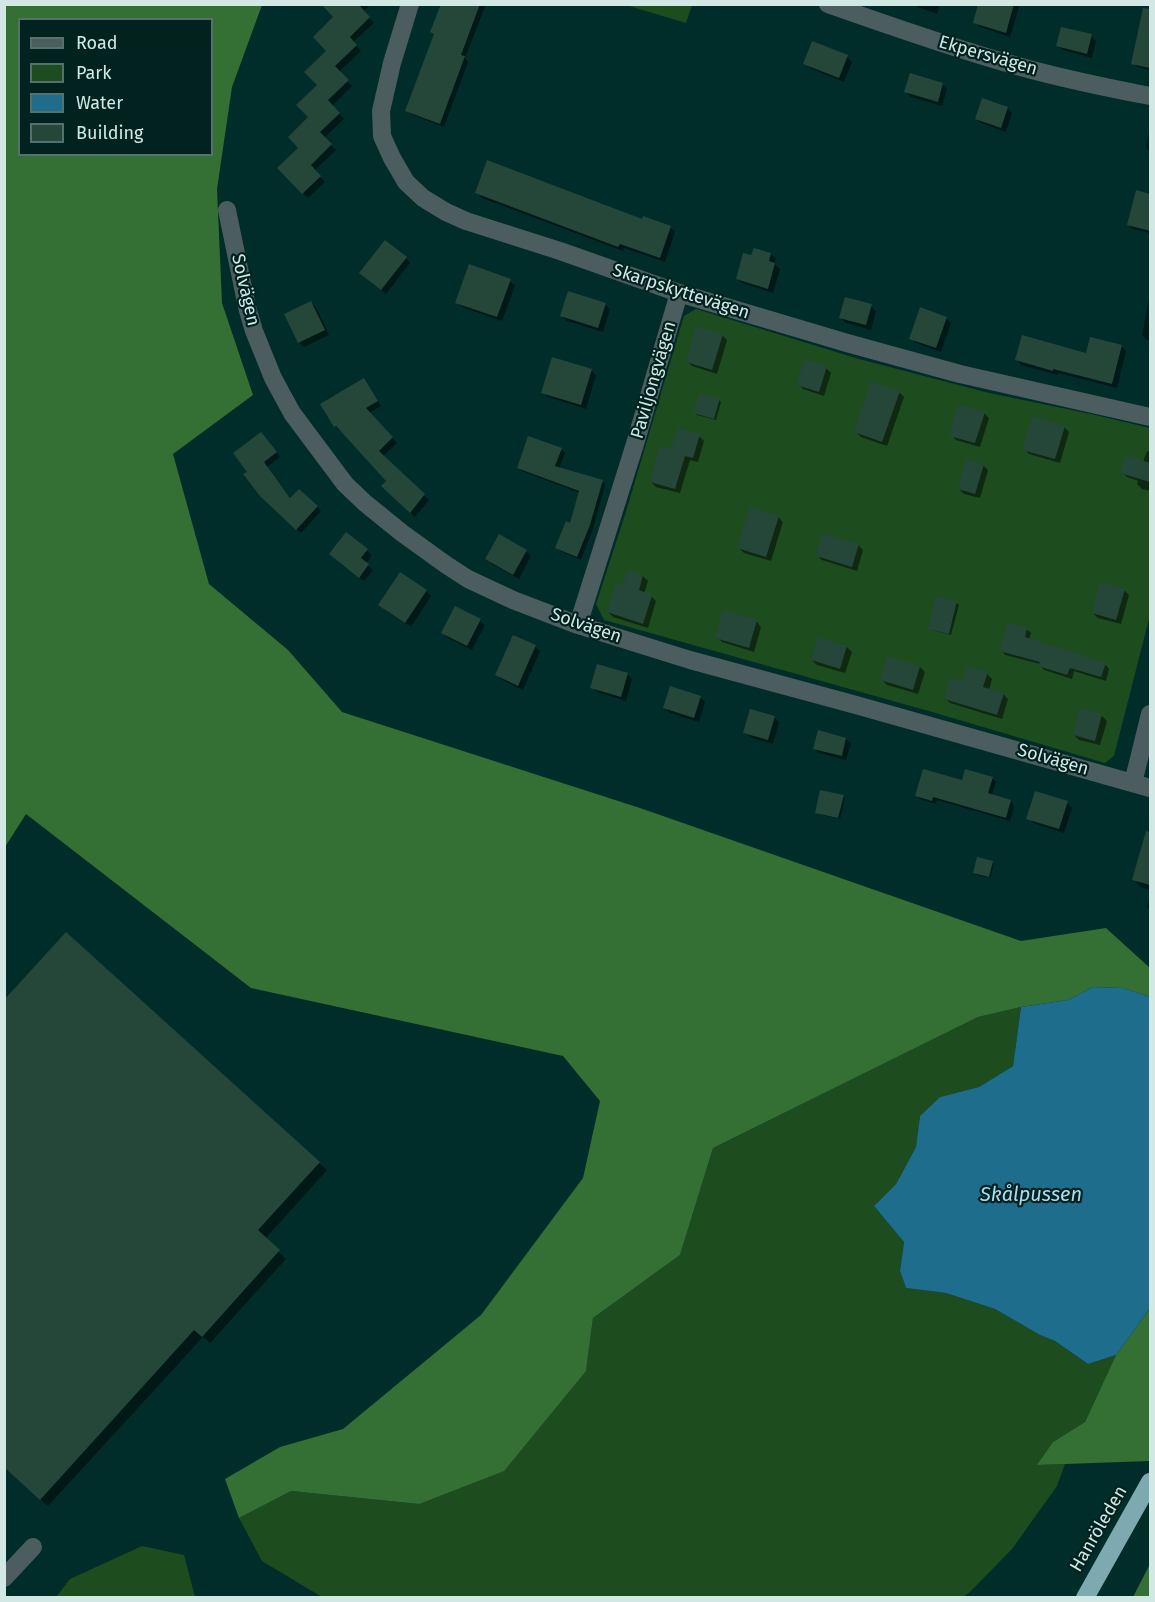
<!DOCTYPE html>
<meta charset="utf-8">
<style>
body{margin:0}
#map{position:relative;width:1155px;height:1602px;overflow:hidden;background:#002d2a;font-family:"Fira Sans",sans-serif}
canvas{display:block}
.frame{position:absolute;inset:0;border:6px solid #d2e8e5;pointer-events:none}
.legend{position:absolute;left:18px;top:18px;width:195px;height:138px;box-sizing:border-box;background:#01221f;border:2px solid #55716e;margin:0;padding:8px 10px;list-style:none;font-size:18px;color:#d2e8e5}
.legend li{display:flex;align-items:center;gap:12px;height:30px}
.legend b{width:30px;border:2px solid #55716e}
</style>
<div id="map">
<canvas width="1155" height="1602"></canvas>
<div class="frame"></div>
<ul class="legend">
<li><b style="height:8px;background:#4c5d60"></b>Road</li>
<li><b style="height:16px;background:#1d4c1e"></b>Park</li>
<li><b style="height:16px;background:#1e6d8c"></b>Water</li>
<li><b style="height:16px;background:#254739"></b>Building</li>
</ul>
</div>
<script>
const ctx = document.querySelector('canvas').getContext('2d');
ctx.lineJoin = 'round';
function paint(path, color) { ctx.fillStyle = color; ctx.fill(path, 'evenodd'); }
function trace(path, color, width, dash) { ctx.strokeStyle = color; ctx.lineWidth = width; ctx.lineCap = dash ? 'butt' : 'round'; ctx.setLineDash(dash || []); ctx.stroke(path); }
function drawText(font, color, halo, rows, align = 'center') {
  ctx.font = font + ' "Fira Sans",sans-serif'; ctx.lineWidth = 4.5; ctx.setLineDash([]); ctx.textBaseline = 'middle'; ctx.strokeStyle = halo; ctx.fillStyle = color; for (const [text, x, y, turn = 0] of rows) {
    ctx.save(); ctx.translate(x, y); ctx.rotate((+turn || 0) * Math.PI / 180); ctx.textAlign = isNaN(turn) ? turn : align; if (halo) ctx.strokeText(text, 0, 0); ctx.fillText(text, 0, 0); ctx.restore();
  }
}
paint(new Path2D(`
 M626,5l66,-1v1l-6,18z
 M696,309l163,50 130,34 102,21 59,14v187l-36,141 -9,7 -173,-51 -328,-92 -8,-16 29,-89 59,-199z
 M1021,1007l-8,59 -34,21 -39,10 -20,19 -4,31 -20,37 -22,22 30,36 -4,29 6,17 40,5 49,16 45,26 15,6 33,23 28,-9 -31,67 -32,20 -15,23 27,-1 -8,22 -45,63 -42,43 -8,6 -640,-1 -60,-36 -23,-43 52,-27 128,13 167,-133 7,-53 87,-63 33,-107 265,-131z
 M142,1546l42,9 11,42h-139l14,-18z`), '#1d4c1e');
paint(new Path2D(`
 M5,5h257l-30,82 -15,102 5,114 31,92 -80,59 36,130 79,66 54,62 298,96 381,133 85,-13 44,40v29l-27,-9 -30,-1 -25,13 -47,7 -43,10 -265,131 -33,107 -87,63 -7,53 -82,100 -85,33 -128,-13 -52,27 -14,-39 55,-32 63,-18 138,-114 102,-137 17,-77 -37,-45 -312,-68 -225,-174 -21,33zM20,20h192v134h-192z
 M1150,1308v153l-113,4 16,-23 32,-20 31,-67z
 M1150,1564v31l-1,2h-16z`), '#346f34');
paint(new Path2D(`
 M1093,987l30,1 27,9v311l-34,47 -28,9 -33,-23 -15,-6 -45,-26 -49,-16 -40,-5 -6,-17 4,-29 -30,-36 22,-22 20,-37 4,-31 20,-19 39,-10 34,-21 8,-59 47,-7z`), '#1e6d8c');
paint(new Path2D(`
 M333,4h38l-8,8 11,11 -21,19 8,9 -22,21 13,14 -20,20 12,13 -20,19 12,12 -22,21 11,11 -17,16 -29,-30 21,-20 29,-97 7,-34z
 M442,4h44l-21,54 3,4 -24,65 -33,-13 -4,-4 28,-75 -3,-3z
 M910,4h30l-3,10z
 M980,4h40l-10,33 -30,-10 -5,-5z
 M1091,36l5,5 -4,17 -29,-8 -5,-5z
 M1138,39l12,2v29l-13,-3 -4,-4z
 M847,57l5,5 -8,20 -34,-14 -5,-5z
 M942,84l5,5 -5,17 -31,-9 -5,-5z
 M1008,108l4,5 -6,19 -25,-9 -5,-5z
 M1150,127v25l-4,-4z
 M1137,192l13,4v37l-17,-4 -5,-5z
 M477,193l166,28 27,6 5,5 -10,30 -41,-14 -1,3 -141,-53z
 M771,254l5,5 -2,5 6,5 -7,24 -31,-10 -5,-5 15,-21z
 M406,258l4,5 -24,31 -20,-16z
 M510,281l5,5 -13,35 -40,-14 -5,-5z
 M1149,300h1v41l-3,-1 -5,-5z
 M311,302l5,5 13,28 -25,12 -5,-5z
 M605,304l5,5 -7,23 -36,-11 -5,-5z
 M871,306l5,5 -5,19 -25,-7 -5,-5z
 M946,318l5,5 -10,29 -25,-9 -5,-5z
 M722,335l5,5 -10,34 -25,-8 -5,-5z
 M1121,346l5,5 -9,37 -59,-15v2l-37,-10 -4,-5 70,-5z
 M826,368l5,5 -7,23 -21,-7 -5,-5z
 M591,370l5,5 -10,34 -38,-12 -5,-5z
 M363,380l5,5 13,21 -12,7 28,30 -15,14 47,43 -14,17 -32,-31 5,-5 -46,-51 -2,1 -5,-5z
 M899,392l5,5 -17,49 -26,-9 -5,-5z
 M719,400l2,2 -5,18 -19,-5 -2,-2z
 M984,413l5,5 -9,29 -24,-7 -5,-5z
 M1064,427l5,5 -9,31 -31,-9 -5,-5z
 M699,436l5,5 -6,21 -8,-2 -10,33 -24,-6 -5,-5 21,-31z
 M265,438l15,19 -13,10 24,32 8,-8 22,20 -20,22 -40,-38 -12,-23z
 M561,449l4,4 -6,16 43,12 3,4 -12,44 -12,31 -20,-9 -4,-3 14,-23 9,-32 -58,-22 -3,-3z
 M1147,451l3,1v39l-8,-2 -5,-5 1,-3 -11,-4 -5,-5 21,-10z
 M983,465l5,5 -8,28 -16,-4 -5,-5z
 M778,517l5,5 -12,39 -27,-8 -5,-5z
 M347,534l25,21 -6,9 7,6 -9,11 -28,-22z
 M500,536l26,15 5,5 -12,23 -27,-15 -5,-5z
 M858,545l5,5 -6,21 -35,-11 -5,-5z
 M643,576l5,5 -4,13 7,2 5,5 -8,27 -35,-11 -5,-5 16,-25z
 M1124,590l5,5 -8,29 -23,-6 -5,-5z
 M426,591l5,5 -20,31 -26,-17z
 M937,598l20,5 2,2 -8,30 -19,-5 -2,-2z
 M724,612l33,10 4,5 -7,25 -32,-10 -5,-5z
 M480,620l5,5 -13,25 -24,-12 -5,-5z
 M1026,629l5,4 -2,7 76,24 4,5 -3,12 -32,-10 -2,8 -28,-9 -4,-6 -35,-9 -4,-5z
 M535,647l5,4 -17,39 -21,-10 -5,-5z
 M847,647l5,5 -7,21 -28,-8 -5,-5z
 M920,667l5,5 -7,22 -31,-9 -5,-5z
 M627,674l5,5 -6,22 -29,-9 -5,-5z
 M987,674l5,5 -3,11 14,4 5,5 -6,20 -52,-16 -5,-5 18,-15z
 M700,697l5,5 -6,20 -29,-9 -5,-5z
 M1081,710l21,6 5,5 -7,24 -21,-5 -5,-5z
 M774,717l5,5 -6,22 -23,-7 -5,-5z
 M846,739l5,5 -5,16 -27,-7 -5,-5z
 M992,778l4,4 -4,13 19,7 3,4 -4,15 -73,-21 -2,4 -15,-5 -4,-4 47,-13z
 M843,796l2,2 -5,21 -21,-5 -2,-2z
 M1067,803l5,5 -8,25 -31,-10 -5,-5z
 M1140,855l10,3v32l-9,-3 -8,-8z
 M992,863l2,2 -4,13 -13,-3 -2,-2z
 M1150,894v17l-3,-4z
 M319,1163l8,7 -62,69 21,20 -76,84 -7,-6 -155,169 -44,-40z`), '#0007');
paint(new Path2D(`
 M321,4h37l12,13 -20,20 7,8 -22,21 14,14 -21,20 12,13 -20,19 12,12 -21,21 10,11 -19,18 -25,-26 21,-20 -10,-11 20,-20 -12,-12 21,-20 -13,-13 22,-21 -13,-14 20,-20z
 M441,4h39l-19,51 4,1 -25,68 -35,-13 29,-77 -4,-2z
 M978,4h36l-8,29 -33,-10z
 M1143,8l7,1v59l-19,-4z
 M1061,27l31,7 -5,20 -31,-8z
 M812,41l36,14 -9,23 -36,-14z
 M910,73l33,10 -5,19 -34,-10z
 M982,98l26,9 -7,21 -26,-9z
 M487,160l155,59 1,-3 28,10 -11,32 -40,-14 -2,3 -143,-54z
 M1136,190l14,4v37l-23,-6z
 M385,240l22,17 -26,33 -22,-17z
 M754,248l17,5 -2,8 6,2 -7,26 -32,-10 7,-26 8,2z
 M469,264l42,15 -14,38 -42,-14z
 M568,291l38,12 -8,25 -38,-12z
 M845,297l27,7 -6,21 -27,-7z
 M311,301l14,29 -27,13 -14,-29z
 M920,307l27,10 -11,31 -27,-9z
 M696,326l27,8 -11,36 -26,-8z
 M1022,335l64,18 4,-16 32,8 -10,39 -59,-15v2l-38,-11z
 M552,357l40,12 -11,36 -40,-12z
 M805,359l22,7 -8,26 -23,-7z
 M364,378l14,23 -12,7 27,29 -14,14 46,43 -15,19 -29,-27 5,-5 -50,-55 -2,1 -14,-23z
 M871,381l29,10 -18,51 -28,-10z
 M699,393l21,5 -6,21 -21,-6z
 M958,404l27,8 -10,31 -26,-7z
 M1032,416l33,10 -10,33 -33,-9z
 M678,428l22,6 -7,24 -8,-2 -10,33 -25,-7 10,-36 11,3z
 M261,432l16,20 -13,10 26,36 9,-9 19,17 -22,24 -36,-34 -17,-22 4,-2 -14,-19z
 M528,436l34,12 -7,18 48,14 -13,45 -13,32 -22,-9 11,-27 4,2 9,-32 -62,-23z
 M1126,455l24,8v19l-30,-9z
 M966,459l18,5 -9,30 -17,-5z
 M750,507l29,9 -13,41 -29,-9z
 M346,532l22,17 -7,9 8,6 -10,14 -30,-24z
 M822,533l37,11 -7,23 -36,-11z
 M499,534l28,16 -14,25 -28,-16z
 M628,569l15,6 -4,15 13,5 -9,29 -36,-12 9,-29 7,2z
 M400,572l27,18 -22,33 -27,-18z
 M1100,582l25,7 -9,31 -24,-7z
 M936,596l21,5 -8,33 -21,-5z
 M455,606l26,13 -14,27 -26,-13z
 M723,610l34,10 -8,28 -34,-10z
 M1008,622l19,6 -2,9 81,26 -5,14 -31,-9 -3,7 -29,-9 2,-4 -41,-11z
 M513,635l23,10 -18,41 -23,-11z
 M818,637l29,9 -7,23 -29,-9z
 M887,656l33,10 -7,24 -33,-10z
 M597,664l31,9 -7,24 -31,-9z
 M967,666l21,6 -5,15 21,6 -7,22 -53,-16 6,-21 12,3z
 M670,686l31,10 -7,22 -31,-10z
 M1080,708l22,6 -7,27 -22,-6z
 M750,709l25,7 -7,24 -25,-7z
 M818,730l28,8 -4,18 -29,-7z
 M923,769l39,11 3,-11 28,8 -5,16 23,7 -5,18 -73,-21 -1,4 -17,-5z
 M820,790l24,5 -6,23 -23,-5z
 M1035,791l33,10 -9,28 -33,-10z
 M1146,831l4,1v53l-18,-5z
 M977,857l16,4 -4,16 -16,-4z
 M66,932l254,230 -62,68 22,20 -78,87 -8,-7 -154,170 -36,-33v-467z`), '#254739');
trace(new Path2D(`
 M410,4l-18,59 -11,48 1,25 10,22 14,24 17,16 23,14 20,9 94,30 119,42 168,50 113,31 190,43
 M828,4c60,21 119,42 179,59 47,14 96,24 143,33
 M227,210l20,97 7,24 19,47 19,35 53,71 20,19 37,30 43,31 23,15 45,21 65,25 112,35 166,45 294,83
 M578,625l57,-181 44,-151
 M1133,783l17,-69
 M4,1578l29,-31`), '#4c5d60', 18);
trace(new Path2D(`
 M1085,1598l65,-116`), '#7da9b0', 18);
drawText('18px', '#d2e8e5', '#01221f', [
 ["Ekpersvägen",988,56,16],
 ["Solvägen",245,290,77],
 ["Skarpskyttevägen",681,292,18],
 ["Paviljongvägen",654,380,-74],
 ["Solvägen",586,626,19],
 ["Solvägen",1053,760,16],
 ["Hanröleden",1099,1529,-60]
]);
drawText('italic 20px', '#aedbf1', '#01221f', [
 ["Skålpussen",1031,1195]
]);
</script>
